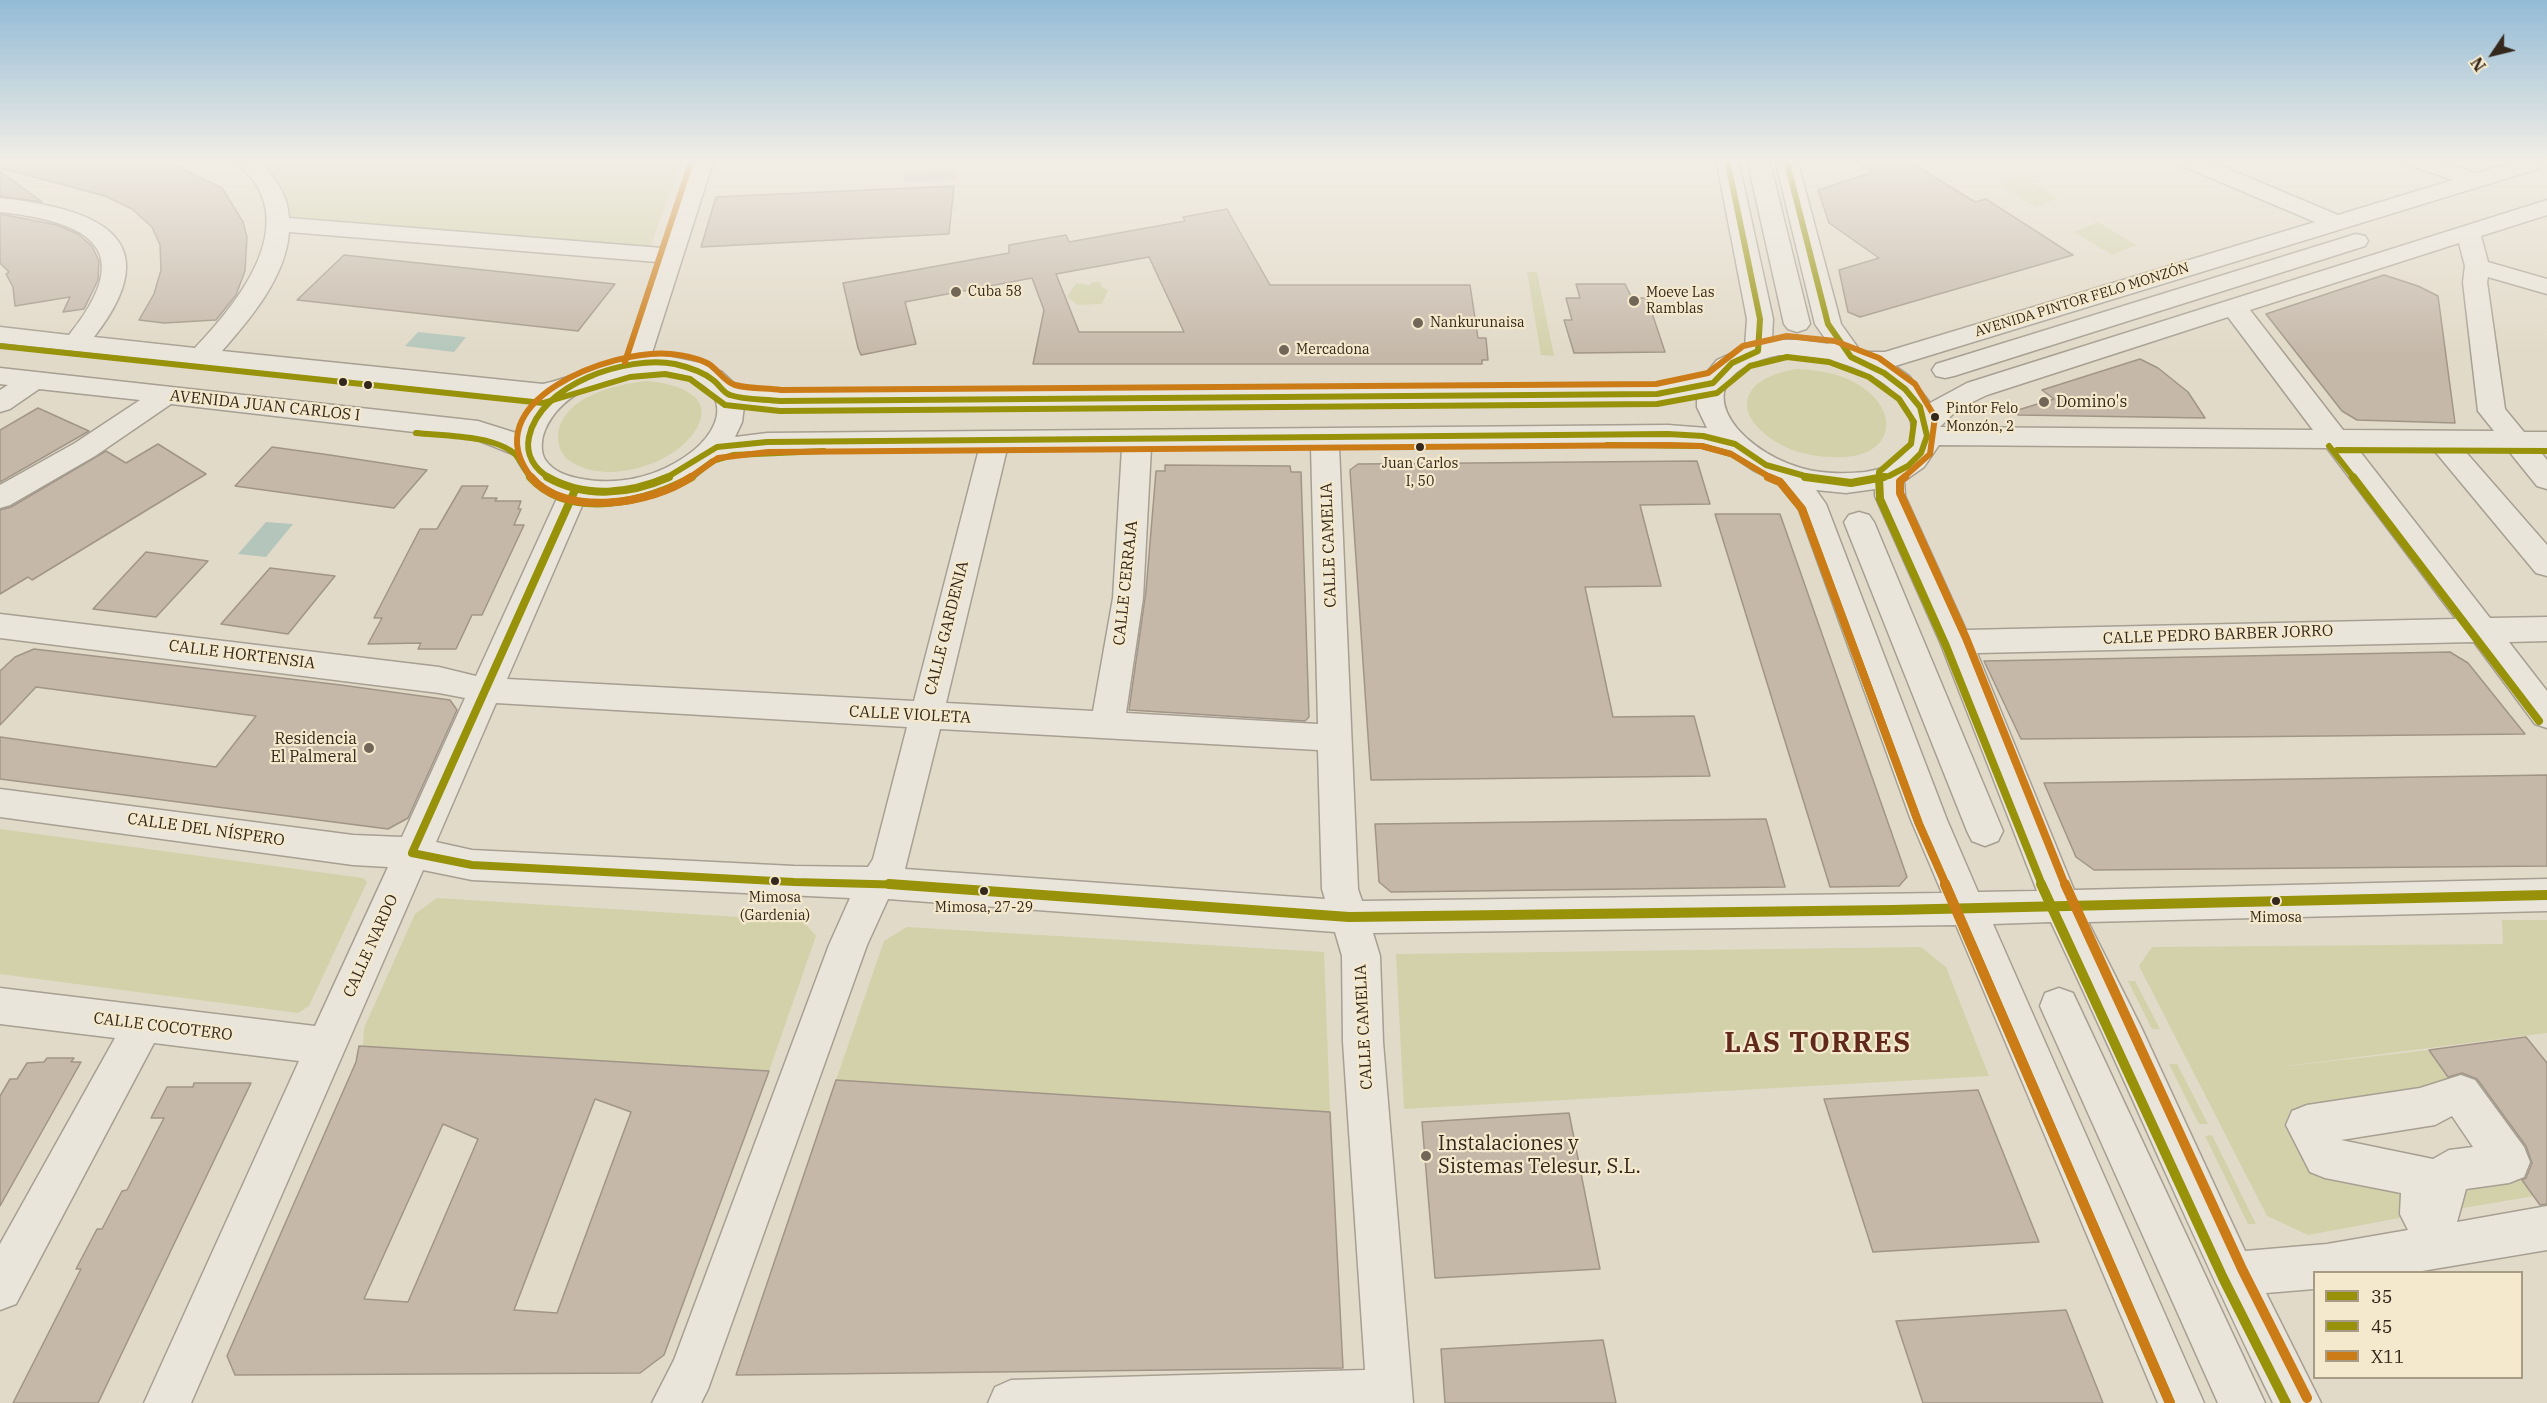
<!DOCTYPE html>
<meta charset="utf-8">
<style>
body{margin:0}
#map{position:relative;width:2547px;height:1403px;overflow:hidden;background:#e2dac8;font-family:"IBM Plex Serif",serif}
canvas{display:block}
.legend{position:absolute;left:2313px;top:1271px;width:210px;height:108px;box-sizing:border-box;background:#f4e9cc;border:2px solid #a79b85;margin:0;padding:8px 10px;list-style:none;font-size:18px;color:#34271b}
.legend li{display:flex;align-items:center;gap:12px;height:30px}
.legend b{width:30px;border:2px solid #a79b85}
.north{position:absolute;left:2463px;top:24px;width:60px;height:60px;-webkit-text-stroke:4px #f4e9cc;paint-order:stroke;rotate:235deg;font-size:16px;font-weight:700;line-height:24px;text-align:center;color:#34271b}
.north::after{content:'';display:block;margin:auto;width:21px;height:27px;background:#34271b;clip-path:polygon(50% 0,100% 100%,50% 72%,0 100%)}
</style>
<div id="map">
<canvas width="2547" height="1403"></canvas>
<ul class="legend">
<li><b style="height:8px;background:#979209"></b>35</li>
<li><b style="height:8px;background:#979209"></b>45</li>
<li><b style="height:8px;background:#cc7c16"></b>X11</li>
</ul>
<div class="north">N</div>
</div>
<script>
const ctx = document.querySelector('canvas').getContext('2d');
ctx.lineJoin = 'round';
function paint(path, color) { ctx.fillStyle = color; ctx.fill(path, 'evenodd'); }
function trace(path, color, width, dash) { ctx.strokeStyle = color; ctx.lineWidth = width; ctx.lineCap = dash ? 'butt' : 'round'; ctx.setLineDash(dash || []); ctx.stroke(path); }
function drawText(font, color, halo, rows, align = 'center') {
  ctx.font = font + ' "IBM Plex Serif",serif'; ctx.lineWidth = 4.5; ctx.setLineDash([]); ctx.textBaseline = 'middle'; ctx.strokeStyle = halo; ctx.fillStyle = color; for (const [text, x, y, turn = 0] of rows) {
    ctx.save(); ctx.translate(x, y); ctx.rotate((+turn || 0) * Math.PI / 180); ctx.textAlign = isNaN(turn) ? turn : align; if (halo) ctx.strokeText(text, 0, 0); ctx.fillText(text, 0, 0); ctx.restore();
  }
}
paint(new Path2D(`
 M231,159h451l-32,89 -375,-27 -19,-43z
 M2023,177l36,21 -24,9 -36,-22z
 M2098,222l38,23 -24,10 -38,-23z
 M1527,272h10l17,84 -13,-1z
 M1093,282h8l1,5 6,3 -6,14 -24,1 -11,-8 9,-14 13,2z
 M1797,369c23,1 46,5 65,18 38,26 31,67 -17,70 -22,1 -47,-2 -67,-14 -51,-31 -35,-66 19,-74z
 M645,381c24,1 72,12 52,47 -22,38 -94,59 -130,31 -5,-5 -9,-13 -9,-20 0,-41 56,-54 87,-58z
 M0,829l363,49 4,4 -58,124 -11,7 -298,-39z
 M437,898l366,23 13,15 -47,135 -406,-25 1,-18 51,-114z
 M2502,920h45v113l-275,35 157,-18 32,44 -154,31 -15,-22 44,75 88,-2 -3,38 -113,21 -41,-19 -128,-250 13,-19 351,-3z
 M907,927l417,25 6,160 -494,-32 48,-139z
 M1921,947l25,20 43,109 -585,33 -8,-155z
 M2128,981h7l25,48h-8z
 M2169,1064h8l31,60h-9z
 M2212,1135l44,89h-8l-43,-88z
 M2509,1162l25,34 -94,16 9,-41z`), '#d2d1aa');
paint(new Path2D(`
 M957,170l-1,9 -52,3 1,-10z
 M418,332l48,5 -12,15 -49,-6z
 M266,522l27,2 -27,33 -28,-3z`), '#b4c6bb');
const building = new Path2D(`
 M0,159h162l60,29 21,34 4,15 -2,34 -9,24 -20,25 -52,3 -25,-3 15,-26 7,-24 -1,-25 -8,-18 -20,-18 -27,-13 -105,-28z
 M1852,159h53l70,43 11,-3 87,56 -213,62 -12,-5 -9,-42 40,-12 -50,-35 -11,-33 55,-18z
 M0,171l42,31 -42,-6z
 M954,186l-5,48 -248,13 15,-50z
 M1227,209l43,76h200l8,53h8l2,22h-6v4h-449l11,-54 -12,-32 -127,24 11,42 -55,11 -3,-7 -15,-65 166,-30v-8l57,-10 3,7 116,-21 -2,-4zM1149,257l35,75h-105l-23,-58z
 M0,214l57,11 21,9 14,12 7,15 -1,19 -14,29 -21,3 7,-15 -55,9 -2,-19 -7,-13 3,-2 -9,-9z
 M344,255l131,14 140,15 -37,47 -281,-31z
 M2384,275l34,11 20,10 17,127 -98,-3 -15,-9 -76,-97z
 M1576,284h49l7,14h15l18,54 -91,1 -10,-33h8l-6,-22h14z
 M2140,359l18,9 30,24 17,26 -187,-3v-5l36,-11 -12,-9z
 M38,408l51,23 -89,51v-52z
 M158,444l48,30 -174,106 -4,-3 -28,17v-84l11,-3 95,-56 20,12z
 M272,447l58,8 97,15 -33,38 -159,-22z
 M1697,461l13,43 -70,1 21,81 -76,1 28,130 81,-1 16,60 -339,4 -21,-310 8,-6z
 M1165,465l125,1 1,6h10l8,245 -4,4 -176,-11 17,-119 10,-120h9z
 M462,486h26l-6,12h15l-2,3h26l-3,8h3l-7,16h10l-42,90h-10l-16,34h-38l3,-6 -53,1 14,-26h-8l46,-89h17z
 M1715,514h65l127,363 -8,9 -69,1z
 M146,552l62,9 -52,56 -63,-8z
 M270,568l65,8 -47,58 -67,-10z
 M34,649l307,36 109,15 7,10 -49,108 -20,11 -388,-50v-42l216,30 40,-51 -220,-29 -36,38v-54l15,-14z
 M2450,652l18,11 57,71 -504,5 -37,-78z
 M2547,775v91l-453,4 -18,-13 -32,-74z
 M1766,819l19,68 -394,5 -12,-10 -4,-58z
 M2526,1037l21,26v141l-7,1 -18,-25 4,-2 6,-15 -6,-17 -49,-67 -15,-6 -14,4 -19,-27z
 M359,1046l410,25 -105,284 -24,18 -405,2 -8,-19 129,-294zM595,1099l36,13 -74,201 -43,-3zM443,1124l35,15 -70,163 -44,-3z
 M47,1058h27l-3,4h10l-81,144v-110l10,-17h7l10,-16 17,-1z
 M836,1080l494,32 13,256 -607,7z
 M194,1083h57l-153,320h-85l68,-134h-5l21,-40h5l20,-38 5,-1 37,-72h-13l16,-31h26z
 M1978,1090l61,152 -166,10 -49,-153z
 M1569,1113l31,156 -165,9 -13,-156z
 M2066,1310l37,93h-180l-27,-82z
 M1603,1340l13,63h-171l-4,-54z`);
paint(building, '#c5b8a9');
trace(building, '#a19588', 1.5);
const minor = new Path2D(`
 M235,159h23c15,17 30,34 31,59l373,30 30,-89h22l-63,197h15l34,7 22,9 16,15 42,5 877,-7 47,-9 13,-16 28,-13 2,-28 -31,-160h22l35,160 -1,21h27l30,4 -14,-20 -40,-165h22l44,165 20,28h24l430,-130 -137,-58 -3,-5h29l134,56 115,-35 -48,-16 -3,-5h32l42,14 48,-14h23v7l-652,200 14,10 21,27 37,-20 580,-183v15l-66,21 7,26 59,17v15l-59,-17 -1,5 18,127 19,23h23v18h-8l8,10v29l-10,-3 -29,-36h-44l83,95v31l-11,-3 -103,-124h-75l132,169 57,-1v24l-38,1 38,49v37l-12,-4 -61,-82 -497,11 97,237 473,-11v32l-459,11 53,105 104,224 82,-7 81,-14 -8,-16 1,-21 -76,-15 -15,-6 -24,-47 6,-14 15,-6 113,-17 41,-13 14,5 49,67 6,15 -6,15 -15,6 -43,6 -9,33 90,-16v44l-131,22h-102v17l-48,4 55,110h-48c-78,-158 -146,-321 -222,-481l-58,2 211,479h-46l-202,-478 -583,8 7,23 3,86 30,361h-425l7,-16 16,-7 354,-10 -22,-328 -1,-86 -7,-24 -447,-33 -21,46 -159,444 -7,14h-49l22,-43 155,-415 21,-47 -378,-18 -49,-10 -232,533h-47l155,-342 -145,-18 -138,261 -16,6v-66l115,-206 -115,-14v-36l315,38 73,-159 -35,-2 -353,-48v-28l353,46 49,2 63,-139 -26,-5 -439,-55v-24l439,53 37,9 83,-182c-22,-8 -35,-18 -44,-39l-40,-16 -304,-35 -76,52 -85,49 -10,3v-23l75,-42 65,-43 -101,-11 -29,20 -10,3v-22l8,-5 -8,-1v-16l478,53 38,12 6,-14 14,-18 -536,-58v-16l69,8c70,-87 20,-113 -69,-123v-14c93,10 173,38 94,139l101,11c36,-38 96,-108 61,-164 -6,-9 -15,-16 -21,-25zM289,232l368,30 -33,98c-29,5 -53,18 -81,24l-321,-33c28,-32 64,-74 67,-119zM2459,243l6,23 -2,16 15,129 16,20 -151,-1 -93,-120zM2228,317l85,113 -373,-3 18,-18 29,-14zM1779,355c32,1 64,5 93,21 49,26 60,87 -7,96 -21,2 -44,2 -64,-4 -66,-19 -124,-92 -22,-113zM666,372c72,10 62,62 9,91 -28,16 -61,22 -93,16 -13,-2 -28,-7 -36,-18 -6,-8 -5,-22 -1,-31 20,-46 77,-56 121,-58zM1697,395v12l10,21 -39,-3 -901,8 -32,4 7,-15 2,-16 36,4 877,-7zM1668,443l35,2 22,6 28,19 23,10 22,27 113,313 31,73 -580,8 -4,-12 -19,-443zM1939,445l388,3 129,171 -490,11 -61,-134 -1,-15 20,-14zM1311,446l7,278 -192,-11 17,-115 8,-150zM1122,448l-9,150 -20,113 -147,-8 61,-254zM979,449l-65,252 -407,-22 78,-180 34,1 27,-5 49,-18 24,-20 48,-6zM1875,489v7l65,146 97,249 -59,1 -31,-72 -121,-316 -10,-14 30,3zM496,703l411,24 -34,132 -5,8 -74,-1 -322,-16 -36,-8zM940,729l378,21 4,139 3,10 -420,-30zM2452,1116l21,31 -24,3 -16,9 -92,-19 94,-15z
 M1747,159h22l41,165 -4,5 -9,3 -9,-3 -4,-5z
 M2356,234l9,2 3,5 -3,5 -411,130 -9,2 -9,-2 -4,-6 4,-6z
 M1859,512l10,3 5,7 129,309 -5,10 -13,5 -13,-5 -5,-10 -123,-309 5,-7z
 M2059,988l14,5 192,410h-47l-178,-397 5,-13z`);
trace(minor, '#a69f92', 3);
paint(minor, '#eae5da');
trace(new Path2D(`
 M1786,159l42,165 23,33 33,16 21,16 15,18 7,29 -6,17 -13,13 -19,10 -13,2
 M550,478c-15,-8 -25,-23 -21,-41 11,-53 98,-82 146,-73 13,3 27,7 38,16 6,4 10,13 17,15 14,5 35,4 50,6l877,-7 56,-11 19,-20 26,-12 2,-32 -33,-160
 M666,478l51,-31 50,-5 901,-8 35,2 32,8 31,21 46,13`), '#979209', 6);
trace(new Path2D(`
 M547,477c39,22 83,17 122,0
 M1805,477l46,6 33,-6
 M412,853l60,12 322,17 116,3
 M412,853l163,-363`), '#979209', 8);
trace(new Path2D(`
 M889,884l460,33 543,-7 655,-15`), '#979209', 10);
trace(new Path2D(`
 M0,346l543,57 87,-26 35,-3 25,5 35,26 55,6 877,-7 60,-11 33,-27 37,-9 42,5 40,15 30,22 15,23 -3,22 -32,28v6
 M416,433c28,3 79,2 100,22 6,7 9,16 15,23
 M1607,445l95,1 29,8 40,24
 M2329,446l25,32
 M2337,450l210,1
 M690,478l23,-17 20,-6 91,-4`), '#979209', 6);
trace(new Path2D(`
 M530,477c40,44 118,25 162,0
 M1768,477l12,5 22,27 117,315 27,61
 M1879,477l1,22 66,147 96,239
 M2353,477l186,244`), '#979209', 8);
trace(new Path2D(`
 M1945,884l225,519
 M2041,884l182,394 63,125`), '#979209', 10);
trace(new Path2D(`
 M625,362l67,-203
 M532,478c-61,-76 80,-130 139,-124 10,1 26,4 36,9 10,5 17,19 28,22 14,4 32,3 46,5l875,-6 52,-11 35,-27 44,-10 48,5 44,17 36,26 20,33 -5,37 -27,24
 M689,478l29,-20 50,-6 900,-7 33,1 30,8 40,24`), '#cc7c16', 6);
trace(new Path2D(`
 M531,477c33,41 122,27 160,0
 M1768,477l12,5 22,27 117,315 27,61
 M1905,477l-5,4v12l66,145 99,247`), '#cc7c16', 8);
trace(new Path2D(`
 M1945,884l225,519
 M2065,884l177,385 65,129`), '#cc7c16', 10);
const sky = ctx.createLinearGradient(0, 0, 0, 355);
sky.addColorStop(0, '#93bbd6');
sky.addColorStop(0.45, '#f2eee6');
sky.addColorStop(1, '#f2eee600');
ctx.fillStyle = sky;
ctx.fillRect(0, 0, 2547, 355);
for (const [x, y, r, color] of [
 [956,292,6,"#716658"],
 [1634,301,6,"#716658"],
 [1418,323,6,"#716658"],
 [1284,350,6,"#716658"],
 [343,382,5,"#34271b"],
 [368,385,5,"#34271b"],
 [2044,402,6,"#716658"],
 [1935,417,5,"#34271b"],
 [1420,447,5,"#34271b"],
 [369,748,6,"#716658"],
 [775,881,5,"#34271b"],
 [984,891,5,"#34271b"],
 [2276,901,5,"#34271b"],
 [1426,1156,6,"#716658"]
]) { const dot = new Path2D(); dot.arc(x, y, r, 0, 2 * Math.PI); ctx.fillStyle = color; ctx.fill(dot); trace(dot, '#f4e9cc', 2); }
drawText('14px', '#34271b', '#f4e9cc', [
 ["Cuba 58",968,292],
 ["Moeve Las",1646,293],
 ["Ramblas",1646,309],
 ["Nankurunaisa",1430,323],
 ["Mercadona",1296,350]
], 'left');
drawText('14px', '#34271b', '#f4e9cc', [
 ["AVENIDA PINTOR FELO MONZÓN",2082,300,-17]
]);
drawText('14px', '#34271b', '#f4e9cc', [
 ["Pintor Felo",1946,409,"left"],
 ["Monzón, 2",1946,427,"left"],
 ["Juan Carlos",1420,464],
 ["I, 50",1420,482],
 ["Mimosa",775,898],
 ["(Gardenia)",775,916],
 ["Mimosa, 27-29",984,908],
 ["Mimosa",2276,918]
]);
drawText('16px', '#34271b', '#f4e9cc', [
 ["Domino's",2056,402],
 ["Residencia",357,739,"right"],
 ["El Palmeral",357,757,"right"]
], 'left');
drawText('16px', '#34271b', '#f4e9cc', [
 ["AVENIDA JUAN CARLOS I",265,406,6],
 ["CALLE CAMELIA",1329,545,-92],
 ["CALLE CERRAJA",1126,583,-84],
 ["CALLE GARDENIA",947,628,-76],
 ["CALLE PEDRO BARBER JORRO",2218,635,-2],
 ["CALLE HORTENSIA",242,655,7],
 ["CALLE VIOLETA",910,715,3],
 ["CALLE DEL NÍSPERO",206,830,8],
 ["CALLE NARDO",371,946,-66],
 ["CALLE COCOTERO",163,1027,7],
 ["CALLE CAMELIA",1364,1027,-93]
]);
drawText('20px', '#34271b', '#f4e9cc', [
 ["Instalaciones y",1438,1144],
 ["Sistemas Telesur, S.L.",1438,1167]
], 'left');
ctx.letterSpacing = '1.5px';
drawText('bold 27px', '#60291b', '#f4e9cc', [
 ["LAS TORRES",1818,1044]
]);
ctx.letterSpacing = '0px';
</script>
